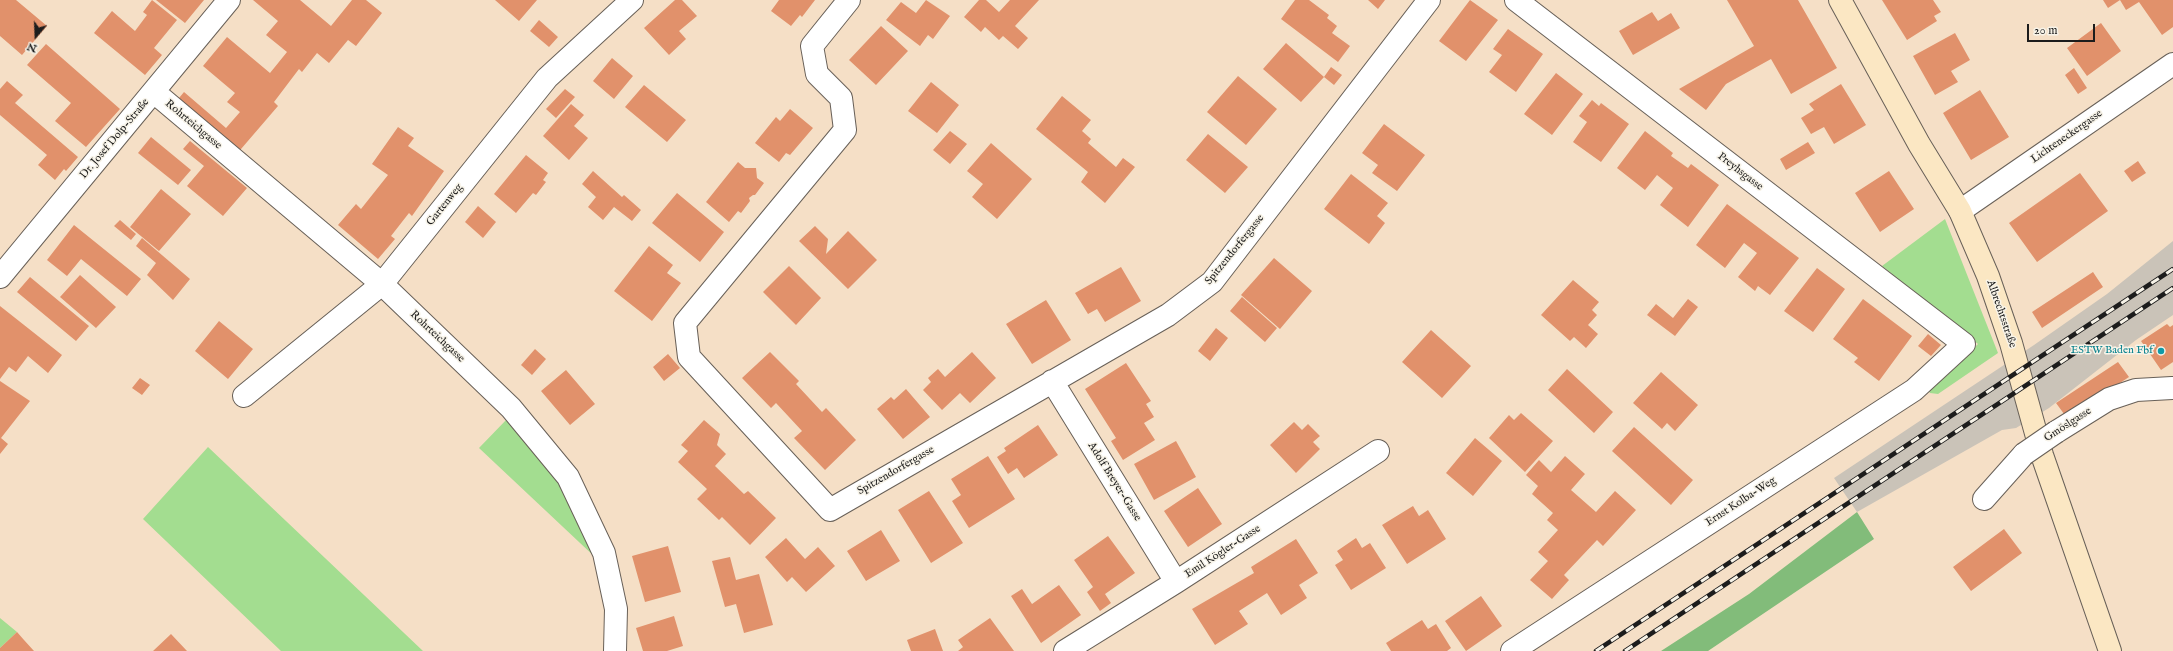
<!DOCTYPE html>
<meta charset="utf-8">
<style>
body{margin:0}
#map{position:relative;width:2173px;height:651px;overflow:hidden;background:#f5dfc6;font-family:"IM FELL English",serif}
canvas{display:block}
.north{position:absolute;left:16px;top:16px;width:40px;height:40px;-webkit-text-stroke:3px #f7f3e8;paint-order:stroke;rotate:199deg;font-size:11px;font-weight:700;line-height:16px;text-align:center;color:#1c1c1c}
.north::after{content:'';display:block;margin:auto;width:14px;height:18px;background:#1c1c1c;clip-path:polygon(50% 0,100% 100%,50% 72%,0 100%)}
.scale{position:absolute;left:2027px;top:24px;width:68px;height:18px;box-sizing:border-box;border:2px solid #1c1c1c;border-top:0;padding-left:5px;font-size:12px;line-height:14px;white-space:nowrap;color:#1c1c1c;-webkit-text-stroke:3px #f7f3e8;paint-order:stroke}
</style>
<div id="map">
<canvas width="2173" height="651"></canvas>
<div class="north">N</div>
<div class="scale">20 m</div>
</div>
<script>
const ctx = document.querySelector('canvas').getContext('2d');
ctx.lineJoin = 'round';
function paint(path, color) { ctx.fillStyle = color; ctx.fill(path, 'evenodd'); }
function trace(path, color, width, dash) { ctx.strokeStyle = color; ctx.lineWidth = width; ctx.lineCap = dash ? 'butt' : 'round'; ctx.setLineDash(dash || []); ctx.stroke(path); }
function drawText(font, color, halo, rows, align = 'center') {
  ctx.font = font + ' "IM FELL English",serif'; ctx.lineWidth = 3; ctx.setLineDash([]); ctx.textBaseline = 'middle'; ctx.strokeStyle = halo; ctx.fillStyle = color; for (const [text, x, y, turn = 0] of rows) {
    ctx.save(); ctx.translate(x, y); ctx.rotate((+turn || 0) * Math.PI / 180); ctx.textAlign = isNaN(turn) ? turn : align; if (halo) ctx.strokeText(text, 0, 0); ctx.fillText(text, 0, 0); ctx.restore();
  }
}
paint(new Path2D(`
 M2173,241v74l-37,25 -87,68 -33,20 -14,2 -145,82 -23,-34 200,-133 73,-51z`), '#cac3b8');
paint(new Path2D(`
 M1945,219l53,134 -60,41 -8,-1 -2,-3 50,-46 -96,-78z
 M508,418l54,61 34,79 -117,-110z
 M208,447l215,204h-142l-138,-132z
 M0,618l17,14 -17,16z`), '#a3dd90');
paint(new Path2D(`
 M1857,512l17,27 -166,112h-47l88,-57z`), '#82bc7a');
paint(new Path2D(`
 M0,0h16l31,26 -25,29 -22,-19z
 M152,0l25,20 -23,28 8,7 -17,20 -51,-42 18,-22 23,20 12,-16 -4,-3z
 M156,0h48l-19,23z
 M253,0h47l31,26 21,-26h14l16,13 -26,33 -8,-6 -19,23 -12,-10 -15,19 -3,-3 -25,33 4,4 -43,50 -61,-52 10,-12 42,36 14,-16 -13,-10 8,-9 -32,-27 24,-29 43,36 17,-21 -21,-17 12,-14z
 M495,0h42l-18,21z
 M675,0h7l15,16 -18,15 7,8 -17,16 -25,-27z
 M779,0h36l-13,17 -2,-2 -9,11 -20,-15z
 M926,0l24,16 -17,23 -5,-4 -8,11 -34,-26 15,-18 15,11z
 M979,0h7l13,12 11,-12h29l-24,26 13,12 -10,11 -15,-13 -4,4 -14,-13 -4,5 -17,-15z
 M1295,0h14l20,15 -2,3 10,8 -5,7 18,13 -12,16 -57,-43z
 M1368,0h17l-7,9z
 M1470,0l28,20 -32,41 -27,-20z
 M1727,0h71l39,68 -46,26 -20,-35 -45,25 -20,26 -27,-21 75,-43z
 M1882,0h51l8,12 -7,4 3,5 -30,19z
 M2103,0h70v27l-11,8 -23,-33 -13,8 -6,-10 -12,8z
 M1652,12l6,9 13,-8 9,15 -47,27 -14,-24z
 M539,20l19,17 -9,10 -19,-16z
 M2101,23l20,28 -34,25 -20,-28z
 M881,26l27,25 -32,34 -27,-25z
 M1508,29l35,25 -27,38 -27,-20 13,-17 -9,-6z
 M1955,33l15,27 -19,11 7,11 -23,13 -22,-39z
 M1286,43l38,34 -23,25 -38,-33z
 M46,44l74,65 -34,38 -31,-26 16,-18 -44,-38z
 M612,58l21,18 -19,23 -21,-18z
 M1331,67l11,8 -8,10 -10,-8z
 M2074,68l13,20 -9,6 -13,-19z
 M1556,73l27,21 -31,41 -28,-21z
 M1238,76l39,33 -31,36 -39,-33z
 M7,81l16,14 -8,8 63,54 -12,14 -2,-2 -9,11 -17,-15 9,-10 -47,-40v-26z
 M931,82l28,23 -22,28 -29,-22z
 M1841,84l25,41 -32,19 -10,-17 -13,7 -10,-16 13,-8 -5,-6z
 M644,85l42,35 -19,22 -42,-35z
 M565,89l10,8 -19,21 -10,-9z
 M1980,90l29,47 -38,23 -28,-47z
 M1062,96l29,24 -9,11 9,8 -3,4 28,24 7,-9 12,9 -30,36 -24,-21 7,-10 -52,-43z
 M1592,100l7,6 2,-3 28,21 -28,38 -28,-20 14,-20 -8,-6z
 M571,104l13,11 -10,11 14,12 -19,22 -26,-24z
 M790,109l23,19 -23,27 -4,-2 -7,9 -24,-19 21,-26 4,4z
 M1384,124l41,31 -28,36 -25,-18 6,-8 -16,-12z
 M398,127l16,11 -6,8 36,25 -32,45 -3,-3 -18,23 4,3 -17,20 -40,-34 18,-21 5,5 27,-34 -16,-11z
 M950,131l17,13 -17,20 -17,-14z
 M1645,131l28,22 -2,3 17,12 3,-4 28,21 -31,42 -28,-22 13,-17 -16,-13 -12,15 -28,-22z
 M1208,134l40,33 -23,26 -39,-33z
 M151,137l40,33 -13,15 -40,-32z
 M190,141l57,47 -24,28 -36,-30 17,-20 -21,-17z
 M1808,142l7,11 -29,17 -6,-11z
 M991,143l41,36 -35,40 -25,-22 11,-13 -16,-13z
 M526,155l22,18 -5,7 3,2 -10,13 -3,-2 -17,20 -22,-19z
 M2138,161l8,12 -14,9 -8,-11z
 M738,162l7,6h11l1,10 7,5 -9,12h-2l-4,3 1,3 -9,12 -3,-2 -9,11 -23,-20z
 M593,171l29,26 2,-2 17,15 -9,11 -18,-14 -11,13 -15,-13 8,-10 -14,-13z
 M1889,171l25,38 -34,23 -25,-39z
 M2080,173l28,38 -71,51 -28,-39z
 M1351,174l37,29 -11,13 8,7 -16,21 -45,-35z
 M161,189l30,25 -32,37 -29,-24z
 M677,193l47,39 -24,30 -48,-39z
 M1727,204l72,54 -29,37 -12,-9 -3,5 -17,-14 19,-24 -13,-10 -19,25 -29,-23z
 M478,206l18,16 -13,16 -18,-16z
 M120,220l16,14 -5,6 -17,-14z
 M74,225l67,54 -14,17 -46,-37 -14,17 -20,-16z
 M815,226l13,13 -2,15 22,-23 29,29 -29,29 -49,-48z
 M142,238l48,41 -17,21 -26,-25 9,-12 -20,-17z
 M649,246l24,19 -6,8 14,10 -29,38 -38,-30z
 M1274,258l38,33 -32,38 -39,-34z
 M789,266l32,32 -25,27 -33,-33z
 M1121,267l20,34 -36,21 -8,-13 -9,5 -13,-21z
 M1817,268l28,21 -32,43 -29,-21z
 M2093,272l10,15 -61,41 -10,-16z
 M80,275l36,32 -20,21 -36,-31z
 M30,277l59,49 -13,15 -59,-49z
 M1573,280l26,22 -7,8 5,5 -9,10 10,9 -12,14 -12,-11 -4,4 -29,-26z
 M1242,297l35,31 -12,14 -35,-31z
 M1688,299l10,8 -23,29 -28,-21 9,-11 17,14z
 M1863,299l49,37 -33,45 -25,-19 4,-4 -25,-19z
 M1046,300l25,40 -39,24 -26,-40z
 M0,306l62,49 -14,18 -20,-17 -12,16 -7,-5 -9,12z
 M219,321l34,28 -25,30 -33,-28z
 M2167,324l3,3 3,-2v37l-12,8 -20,-29z
 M1216,328l12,10 -18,23 -12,-10z
 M1431,330l40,36 -29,32 -40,-36z
 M1928,334l13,11 -10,11 -13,-10z
 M535,349l11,10 -14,16 -11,-10z
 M770,352l29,29 -3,3 26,28 4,-4 30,32 -31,30 -31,-32 8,-7 -26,-28 -5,5 -29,-30z
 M972,352l24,26 -26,25 -10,-10 -18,17 -19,-20 8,-8 -3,-4 10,-9 7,8z
 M668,354l12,14 -16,13 -11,-14z
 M2118,362l11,15 -62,41 -11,-15z
 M1126,363l25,38 -5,3 8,13 -10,6 11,17 -32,20 -12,-19 5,-3 -31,-49z
 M1567,369l46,43 -19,21 -46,-43z
 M566,370l29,34 -25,21 -29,-34z
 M1661,372l37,33 -23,26 -8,-8 -5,6 -29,-26z
 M140,378l10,7 -8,10 -10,-7z
 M0,381l30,20 -29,37 7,6 -8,10z
 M906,389l24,28 -27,22 -26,-30 14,-12 3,3z
 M1521,413l32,28 -28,31 -36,-34 20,-23 5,5z
 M704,420l16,14 -3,11 9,9 -11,12 29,28 4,-3 28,27 -26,27 -28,-28 -3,3 -22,-21 10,-10 -29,-27 10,-11 -7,-6z
 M1294,422l8,8 6,-6 12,12 -7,6 7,7 -24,24 -26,-28z
 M1038,425l20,30 -34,23 -7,-10 -9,6 -11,-17 9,-6 -2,-3z
 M1634,427l59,53 -22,25 -59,-54z
 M1475,438l27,23 -29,35 -27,-23z
 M1176,441l20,36 -42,23 -20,-36z
 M988,456l27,43 -46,29 -17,-27 9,-6 -10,-16z
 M1565,456l20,18 -14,16 25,22 19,-21 21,19 -33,36 -6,-6 -33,35 5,5 -17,19 -22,-19 18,-19 -10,-9 20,-22 -11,-10 6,-7 -21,-19 6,-8 -12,-11 13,-15 12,12z
 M1198,488l24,36 -34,23 -24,-36z
 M929,491l34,52 -32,20 -33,-53z
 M1413,506l6,10 9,-6 18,29 -39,25 -25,-39z
 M2004,529l18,24 -51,38 -18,-24z
 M881,530l19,31 -34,20 -19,-30z
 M1108,536l27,37 -30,21 6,9 -11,8 -13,-19 6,-5 -19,-27z
 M786,538l19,21 13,-12 17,19 -29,26 -14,-15 -5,5 -22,-25z
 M1356,538l6,10 8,-5 16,25 -35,22 -16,-25 8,-5 -6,-9z
 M1296,539l22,34 -19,12 8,13 -26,17 -14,-22 -28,18 9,13 -33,21 -23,-36 62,-36 -3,-6z
 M668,546l13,46 -36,10 -13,-46z
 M730,557l6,23 23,-6 14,51 -29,8 -8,-29 -11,3 -13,-46z
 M1059,585l22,30 -40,28 -30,-47 11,-7 10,15z
 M1481,596l21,30 -36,25 -21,-30z
 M674,616l9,30 -16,5h-24l-7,-23z
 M990,618l24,33h-56l5,-4 -5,-7z
 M1422,620l6,9 8,-5 15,24 -4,3h-56l-5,-8z
 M935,629l8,22h-32l-4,-11z
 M17,632l7,8 10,11h-34v-3z
 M171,634l16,17h-34z`), '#e1916b');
const street = new Path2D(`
 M849,0l-37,46 5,28 24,24 4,32 -160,193 4,34 141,153 338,-195 44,-33 217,-282
 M154,92l228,192 129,124 57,69 36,76 12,56 -1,42
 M1960,211l213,-147
 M0,277l229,-277
 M1052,381l124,201
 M244,396l138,-112 165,-206 85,-78
 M2056,432l53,-33 27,-9 36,-2
 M1984,499l40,-45
 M1065,651l111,-69 202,-131
 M1512,651l402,-261 50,-46 -448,-344`);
const secondary = new Path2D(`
 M1840,0l79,144 41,67 28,65 23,67 31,112 68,196`);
trace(street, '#686058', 24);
trace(secondary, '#686058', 24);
trace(street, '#fff', 22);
trace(secondary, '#fbe7c3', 22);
const rail = new Path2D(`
 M1596,651l577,-382
 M1625,651l548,-363`);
trace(rail, '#1c1c1c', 4.5);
trace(rail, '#f7f3e8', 3, [9]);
const streetBridge = new Path2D(`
 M2024,454l32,-22`);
trace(streetBridge, '#686058', 24, []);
trace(streetBridge, '#fff', 22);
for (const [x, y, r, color] of [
 [2161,351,4,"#0f9aa8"]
]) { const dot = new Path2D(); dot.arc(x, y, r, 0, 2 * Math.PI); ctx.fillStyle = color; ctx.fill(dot); trace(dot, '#f7f3e8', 1.5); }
drawText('11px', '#1c1c1c', '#f7f3e8', [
 ["Rohrteichgasse",193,125,40],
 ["Lichteneckergasse",2067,137,-35],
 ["Dr. Josef Dolp-Straße",115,139,-50],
 ["Preyhsgasse",1740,172,38],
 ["Gartenweg",445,205,-51],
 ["Spitzendorfergasse",1235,250,-51],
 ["Albrechtsstraße",2001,314,71],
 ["Rohrteichgasse",437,337,43],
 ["Gmöslgasse",2068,425,-33],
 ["Spitzendorfergasse",896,471,-30],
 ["Adolf Breyer-Gasse",1114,482,58],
 ["Ernst Kolba-Weg",1741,502,-33],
 ["Emil Kögler-Gasse",1223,552,-33]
]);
drawText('11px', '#0d838f', '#f7f3e8', [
 ["ESTW Baden Fbf",2153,351]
], 'right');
</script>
